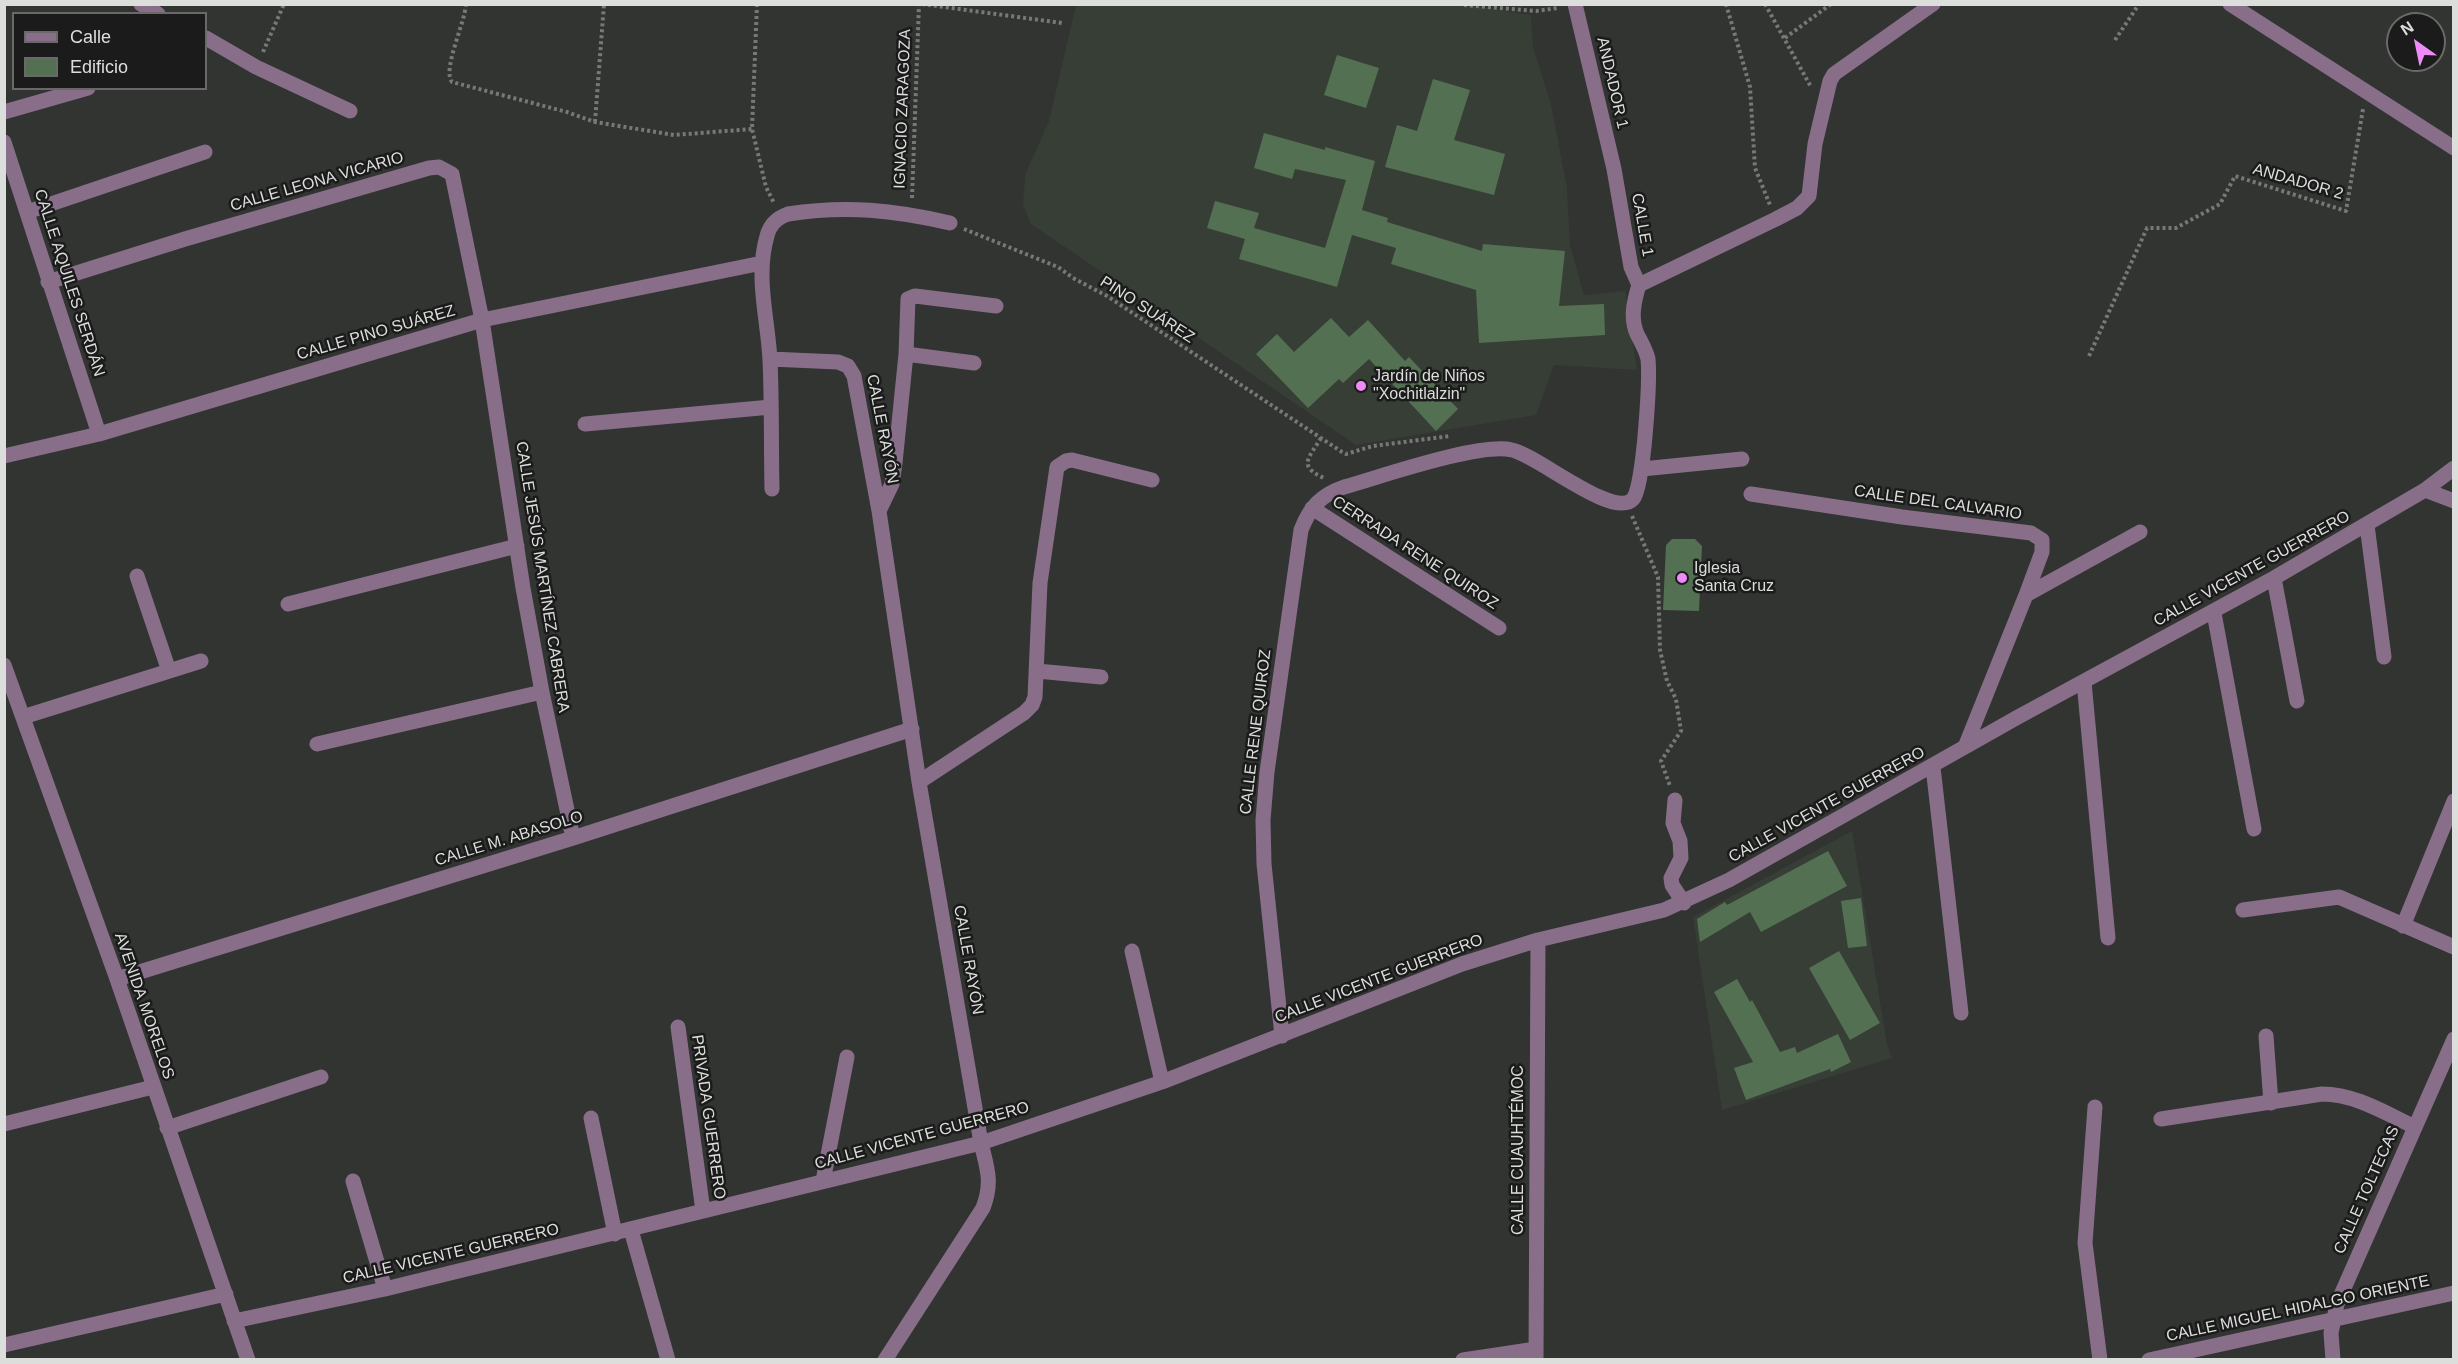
<!DOCTYPE html>
<meta charset="utf-8">
<style>
body{margin:0}
#map{position:relative;width:2458px;height:1364px;overflow:hidden;background:#313431;font-family:Helvetica,sans-serif}
canvas{display:block}
.frame{position:absolute;inset:0;border:6px solid #dcdedc;pointer-events:none}
.legend{position:absolute;left:12px;top:12px;width:195px;height:78px;box-sizing:border-box;background:#1a1b1a;border:2px solid #686968;margin:0;padding:8px 10px;list-style:none;font-size:18px;color:#dcdedc}
.legend li{display:flex;align-items:center;gap:12px;height:30px}
.legend b{width:30px;border:2px solid #686968}
.north{position:absolute;left:2386px;top:12px;width:60px;height:60px;box-sizing:border-box;background:#1a1b1a;border:2px solid #686968;border-radius:50%;rotate:327deg;font-size:16px;font-weight:700;line-height:24px;text-align:center;color:#dcdedc}
.north::after{content:'';display:block;margin:auto;width:21px;height:27px;background:#ef8bf7;clip-path:polygon(50% 0,100% 100%,50% 72%,0 100%)}
</style>
<div id="map">
<canvas width="2458" height="1364"></canvas>
<div class="frame"></div>
<ul class="legend">
<li><b style="height:8px;background:#896e8a"></b>Calle</li>
<li><b style="height:16px;background:#547052"></b>Edificio</li>
</ul>
<div class="north">N</div>
</div>
<script>
const ctx = document.querySelector('canvas').getContext('2d');
ctx.lineJoin = 'round';
function paint(path, color) { ctx.fillStyle = color; ctx.fill(path, 'evenodd'); }
function trace(path, color, width, dash) { ctx.strokeStyle = color; ctx.lineWidth = width; ctx.lineCap = dash ? 'butt' : 'round'; ctx.setLineDash(dash || []); ctx.stroke(path); }
function drawText(font, color, halo, rows, align = 'center') {
  ctx.font = font + ' Helvetica,sans-serif'; ctx.lineWidth = 5; ctx.setLineDash([]); ctx.textBaseline = 'middle'; ctx.strokeStyle = halo; ctx.fillStyle = color; for (const [text, x, y, turn = 0] of rows) {
    ctx.save(); ctx.translate(x, y); ctx.rotate((+turn || 0) * Math.PI / 180); ctx.textAlign = isNaN(turn) ? turn : align; if (halo) ctx.strokeText(text, 0, 0); ctx.fillText(text, 0, 0); ctx.restore();
  }
}
paint(new Path2D(`
 M1461,4l70,11 2,32 18,57 16,84 3,57 14,50 41,-4 12,79 -83,-5 -18,50 -180,30 -325,-221 -8,-19 2,-30 24,-54 27,-116z
 M1852,831l35,213 5,14 -170,52 -29,-193z`), '#363e36');
paint(new Path2D(`
 M1337,55l42,13 -13,40 -42,-13z
 M1433,79l37,11 -16,50 51,14 -11,41 -109,-28 12,-42 20,6z
 M1264,133l61,17v-3l50,14 -13,49 26,8 -1,4 95,29 1,-7 82,7 -6,55 45,-2 1,31 -126,8 -3,-53 -85,-26 5,-16 -44,-13 -15,52 -98,-28 6,-20 -38,-11 8,-27 44,12 -5,15 71,20 21,-68 -51,-11 -3,10 -38,-11z
 M1331,318l18,19 19,-17 37,41 4,-4 49,52 -22,22 -67,-72 -26,24 -4,-4 -31,29 -52,-54 21,-20 17,18z
 M1672,539h23l7,7 -3,65 -36,-1 3,-65z
 M1828,851l19,35 -86,46 -11,-20 -50,30 -3,-23 28,-17 2,3z
 M1861,898l6,48 -19,2 -7,-47z
 M1839,951l41,72 -30,17 -41,-72z
 M1737,979l13,23 2,-2 28,52 15,-5 2,6 41,-19 13,28 -20,10 -1,-3 -84,31 -12,-32 19,-6 -39,-70z`), '#547052');
trace(new Path2D(`
 M466,4c-1,19 -24,66 -14,78l115,30 28,10 79,13 78,-6
 M757,4l-5,125 14,58 8,16
 M922,4l140,19
 M1726,4l24,83 5,81 15,37
 M1765,4l46,83
 M1464,5l72,6 22,-3
 M1785,38l46,-34
 M2115,40l24,-36
 M263,52l21,-48
 M595,122l9,-118
 M912,198l7,-194
 M964,229l94,38 15,11 34,18 235,156 4,2 27,-8 77,-10
 M2089,356l58,-128h29l44,-24 15,-28 111,35 17,-102
 M1321,438c-12,20 -24,28 3,40
 M1632,516l26,61 2,73 7,31 9,18 5,32 -20,30 9,25`), '#777977', 4, [3, 3]);
trace(new Path2D(`
 M141,4l17,10
 M1575,4l39,165 17,98 8,18
 M2230,4l224,144
 M206,38l50,29 94,44
 M4,112l84,-24
 M4,142l95,292
 M27,212l178,-60
 M48,282l137,-43 244,-71 10,-1 13,7 30,146 41,268 19,104 31,146
 M906,354l68,9
 M770,359l68,3 10,4 6,10 25,135 40,271 62,361c6,25 12,39 2,65l-98,152
 M585,424l186,-17
 M4,456l95,-22 383,-114 280,-57
 M1642,469l100,-10
 M772,489c-1,-43 0,-86 -2,-129 -2,-41 -15,-83 -3,-124 3,-12 10,-18 21,-22 58,-9 106,-4 162,9
 M2425,490l29,11
 M1751,494l151,23 129,16 11,7v12l-16,43 -61,152
 M1312,508l187,120
 M879,511l13,-27 3,-21 11,-109 2,-55 7,-3 81,10
 M2367,525l17,132
 M137,576l32,95
 M2274,578l23,123
 M2026,595l114,-63
 M288,604l229,-58
 M2214,613l40,216
 M4,665l113,314 131,381
 M1037,671l64,6
 M2084,682l24,256
 M23,717l178,-56
 M317,744l225,-52
 M1933,767l28,246
 M919,782l105,-69 8,-8 3,-8 5,-114 17,-116 9,-6 6,-1 80,20
 M1675,800l-2,23 7,18 1,17 -10,20 1,7 12,18
 M2243,910l96,-13 115,50
 M2403,926l51,-125
 M1132,951l30,131
 M117,979l456,-141 339,-109
 M678,1027l25,184
 M1282,1036l-18,-172 -1,-44 4,-48 34,-242c9,-23 20,-35 43,-43 36,-10 136,-45 168,-37 25,5 102,70 121,49 11,-12 17,-120 15,-140 -2,-9 -7,-17 -11,-25 -7,-16 -3,-33 2,-49l137,-66 21,-11 12,-12 6,-52 15,-63 4,-7 99,-70
 M2266,1036l5,67
 M2095,1107l-10,136 15,117
 M591,1118l24,116
 M2161,1119l161,-25c33,0 63,19 93,33
 M4,1124l149,-37
 M167,1128l154,-51
 M353,1181l32,108
 M823,1181l24,-124
 M631,1230l37,130
 M234,1321l151,-32 596,-146 181,-61 300,-118 76,-24 126,-30 65,-30 289,-163 256,-139 151,-88 29,-22
 M4,1345l222,-51
 M1463,1360l73,-11
 M1536,1360l2,-420
 M2149,1360l305,-67
 M2333,1360l-2,-27 6,-29 117,-265`), '#896e8a', 15);
for (const [x, y, r, color] of [
 [1361,386,6,"#ef8bf7"],
 [1682,578,6,"#ef8bf7"]
]) { const dot = new Path2D(); dot.arc(x, y, r, 0, 2 * Math.PI); ctx.fillStyle = color; ctx.fill(dot); trace(dot, '#1a1b1a', 2); }
drawText('16px', '#dcdedc', '#1a1b1a', [
 ["ANDADOR 1",1612,83,77],
 ["IGNACIO ZARAGOZA",903,109,-88],
 ["CALLE LEONA VICARIO",317,182,-16],
 ["ANDADOR 2",2298,182,16],
 ["CALLE 1",1642,225,80],
 ["CALLE AQUILES SERDÁN",69,283,72],
 ["PINO SUÁREZ",1147,310,33],
 ["CALLE PINO SUÁREZ",376,333,-16],
 ["CALLE RAYÓN",882,429,79],
 ["CALLE DEL CALVARIO",1938,503,8],
 ["CERRADA RENE QUIROZ",1415,553,33],
 ["CALLE VICENTE GUERRERO",2252,569,-29],
 ["CALLE JESÚS MARTÍNEZ CABRERA",542,577,81],
 ["CALLE RENE QUIROZ",1256,732,-83],
 ["CALLE VICENTE GUERRERO",1827,805,-29],
 ["CALLE M. ABASOLO",509,839,-17],
 ["CALLE RAYÓN",968,960,80],
 ["CALLE VICENTE GUERRERO",1379,979,-21],
 ["AVENIDA MORELOS",144,1006,71],
 ["PRIVADA GUERRERO",708,1117,82],
 ["CALLE VICENTE GUERRERO",922,1136,-15],
 ["CALLE CUAUHTÉMOC",1519,1150,-90],
 ["CALLE TOLTECAS",2367,1190,-66],
 ["CALLE VICENTE GUERRERO",451,1254,-13],
 ["CALLE MIGUEL HIDALGO ORIENTE",2298,1309,-12]
]);
drawText('16px', '#dcdedc', '#1a1b1a', [
 ["Jardín de Niños",1373,377],
 ["\"Xochitlalzin\"",1373,395],
 ["Iglesia",1694,569],
 ["Santa Cruz",1694,587]
], 'left');
</script>
